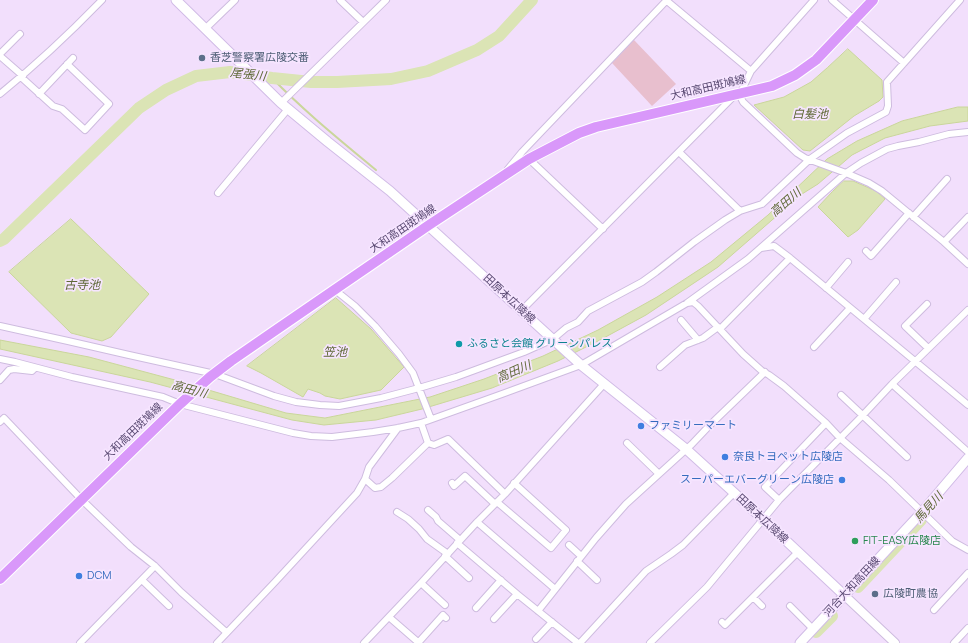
<!DOCTYPE html>
<meta charset="utf-8">
<style>
body{margin:0}
canvas{display:block;background:#f2dffc}
</style>
<canvas width="968" height="643"></canvas>
<script>
const ctx = document.querySelector('canvas').getContext('2d');
ctx.lineJoin = 'round';
function paint(path, color) { ctx.fillStyle = color; ctx.fill(path, 'evenodd'); }
function trace(path, color, width, dash) { ctx.strokeStyle = color; ctx.lineWidth = width; ctx.lineCap = dash ? 'butt' : 'round'; ctx.setLineDash(dash || []); ctx.stroke(path); }
function drawText(font, color, halo, rows, align = 'center') {
  ctx.font = font + ' Manrope,"Noto Sans JP",sans-serif'; ctx.lineWidth = 3.5; ctx.setLineDash([]); ctx.textBaseline = 'middle'; ctx.strokeStyle = halo; ctx.fillStyle = color; for (const [text, x, y, turn = 0] of rows) {
    ctx.save(); ctx.translate(x, y); ctx.rotate((+turn || 0) * Math.PI / 180); ctx.textAlign = isNaN(turn) ? turn : align; if (halo) ctx.strokeText(text, 0, 0); ctx.fillText(text, 0, 0); ctx.restore();
  }
}
paint(new Path2D(`
 M634,40l42,44 -24,22 -40,-43z`), '#e8bfce');
const water = new Path2D(`
 M848,49l34,31 1,17 -4,4 -25,15 -44,35 -7,-1 -49,-45 30,-8 27,-15 16,-14z
 M958,107h10v14l-38,5 -45,12 -33,17 -34,29 -16,10 -84,73 -72,48 -46,25 -42,21 -66,27 -70,21 -46,11 -52,5 -32,-5 -142,-38 -150,-33v-9l89,17 86,23 111,33 39,5 105,-21 54,-18 59,-23 55,-26 59,-33 54,-35 57,-47 59,-56 30,-18 45,-20z
 M844,181h9l23,10 9,8 -27,31 -10,7 -30,-30 14,-15z
 M71,219l78,75 -38,43 -9,4 -31,-8 -62,-61z
 M336,298l35,31 33,38 -23,23 -41,9 -15,-3 -5,-3 -12,-4 -5,8 -42,-24 -14,-7z`);
paint(water, '#dbe4b5');
trace(water, '#cad69b', 1);
trace(new Path2D(`
 M272,78c32,33 68,62 104,92`), '#cad69b', 2);
trace(new Path2D(`
 M0,241l4,-2 135,-131 27,-18 30,-14 34,-4 42,6 39,4h26l54,-3 37,-8 49,-21 22,-14 33,-36
 M858,587l63,-67
 M816,632l16,-16`), '#dbe4b5', 12);
const minor = new Path2D(`
 M340,0l23,22
 M814,0l-63,71 -11,23 1,4 2,4 54,51 8,5 41,15 23,10 13,8 40,33 22,18 24,22
 M832,0l72,63
 M667,1l84,70
 M205,29l30,-29
 M0,54l20,-20
 M0,56l23,20
 M21,77l32,29 9,3 23,21 24,-26 -42,-40
 M0,94c36,-29 70,-61 102,-94
 M39,94l34,-36
 M281,103l105,-103
 M679,152l61,59
 M529,159l74,70
 M508,169l14,-17 145,-152
 M218,193l70,-84
 M913,217l34,-38
 M944,242l24,-25
 M761,248l13,-2 16,12 178,147
 M866,251l5,5 38,-43
 M826,288l22,-26
 M335,290l20,16 20,20 24,28 14,19 18,46
 M687,303l6,-1 5,4 45,48 19,17 7,4 15,11 42,37 14,15 49,42 63,61 16,9
 M927,304l-22,22 23,22
 M521,311l213,-215
 M864,319l32,-37
 M681,320l17,20
 M0,326l68,15 61,14 86,19 59,22 22,6 24,3 19,1 42,-8 38,-10 37,-11 68,-25 29,-13 13,-11 12,-6 10,-11 54,-29 14,-10 38,-30 31,-22 15,-9 22,-7 48,-45 37,-26 39,-21 2,-6 -1,-24 73,-82
 M720,329l70,-71
 M814,347l36,-39
 M0,359l15,3 57,15 91,20 17,7 113,29 18,3 21,1 41,-5 25,-4 23,-5 81,-29 79,-29 106,-62 61,-44 98,-86 15,-10 26,-14 11,-3 21,-4 30,-8 19,-2
 M660,367l25,-22 18,-7 15,-11
 M0,380l9,-10 5,-1 18,2 3,-3
 M892,384l76,68
 M841,395l66,62
 M0,422l4,-4 78,82 49,47 24,19 26,26 45,40
 M421,423l7,20
 M428,443l6,2 14,-6 57,55
 M627,443l32,31
 M365,479l10,9 6,-1 11,-9 36,-35
 M452,483l2,3 11,-10 30,28
 M779,500l-14,-13 61,-64
 M497,502l54,46 15,-18 -52,-47
 M428,510l8,7 2,4 22,19
 M397,512l11,7 11,10 8,10 21,15
 M477,522l78,67
 M457,543l60,51 61,49
 M569,545l12,11
 M445,556l24,22
 M577,561l20,19
 M142,580l27,26
 M421,583l24,22
 M753,597l9,9
 M790,606l23,23
 M476,608l25,-28
 M934,610l34,-37
 M538,611l58,-73 30,-34 66,-60 18,-19 55,-53
 M389,617l30,26
 M494,619l23,-25
 M722,622l3,3 73,-73
 M536,639l16,-17
 M80,643l75,-77
 M217,643l58,-61 82,-89 8,-14 4,-12 29,-39
 M364,643l57,-60 56,-61 28,-28 99,-110
 M418,643l25,-28 3,3
 M580,643l66,-72 25,-17 12,-9 51,-52
 M650,643l57,-56 72,-87 84,-85 29,-31 76,-74
 M954,643l14,-15`);
const tertiary = new Path2D(`
 M844,595l51,48`);
const secondary = new Path2D(`
 M176,0l105,103 47,39 62,49 191,174 105,84 78,71 80,75
 M800,643l122,-131 46,-54`);
const primary = new Path2D(`
 M0,579l180,-175 30,-27 21,-16 42,-29 156,-107 100,-66 50,-26 17,-6 176,-41 23,-11 21,-15 57,-60`);
trace(minor, '#cebcdf', 8);
trace(tertiary, '#cebcdf', 10);
trace(secondary, '#d1bce6', 11);
trace(primary, '#fff', 12);
trace(minor, '#fff', 6);
trace(tertiary, '#fff', 8);
trace(secondary, '#fff', 9);
trace(primary, '#d998fa', 10);
for (const [x, y, r, color] of [
 [202,58,4,"#5c6f8a"],
 [459,344,4,"#0f9aa8"],
 [641,426,4,"#3f7fe0"],
 [725,457,4,"#3f7fe0"],
 [842,480,4,"#3f7fe0"],
 [855,541,4,"#2e9e5b"],
 [79,576,4,"#3f7fe0"],
 [875,594,4,"#5c6f8a"]
]) { const dot = new Path2D(); dot.arc(x, y, r, 0, 2 * Math.PI); ctx.fillStyle = color; ctx.fill(dot); trace(dot, '#f6e5ff', 1.5); }
drawText('11px', '#4e5e75', '#f6e5ff', [
 ["香芝警察署広陵交番",210,58],
 ["広陵町農協",883,594]
], 'left');
drawText('11px', '#584871', '#f6e5ff', [
 ["大和高田斑鳩線",708,88,-13],
 ["大和高田斑鳩線",403,229,-34],
 ["田原本広陵線",509,299,43],
 ["大和高田斑鳩線",133,432,-44],
 ["田原本広陵線",762,519,43],
 ["河合大和高田線",852,587,-47]
]);
drawText('11px', '#0d838f', '#f6e5ff', [
 ["ふるさと会館 グリーンパレス",467,344]
], 'left');
drawText('11px', '#366cbe', '#f6e5ff', [
 ["ファミリーマート",649,426],
 ["奈良トヨペット広陵店",733,457],
 ["スーパーエバーグリーン広陵店",834,480,"right"],
 ["DCM",87,576]
], 'left');
drawText('11px', '#27864d', '#f6e5ff', [
 ["FIT-EASY広陵店",863,541]
], 'left');
drawText('italic 12px', '#5f6937', '#f6e5ff', [
 ["尾張川",248,75,7],
 ["白髪池",810,115],
 ["高田川",786,203,-41],
 ["古寺池",82,286],
 ["笠池",335,353],
 ["高田川",514,372,-23],
 ["高田川",189,390,15],
 ["馬見川",929,508,-48]
]);
</script>
